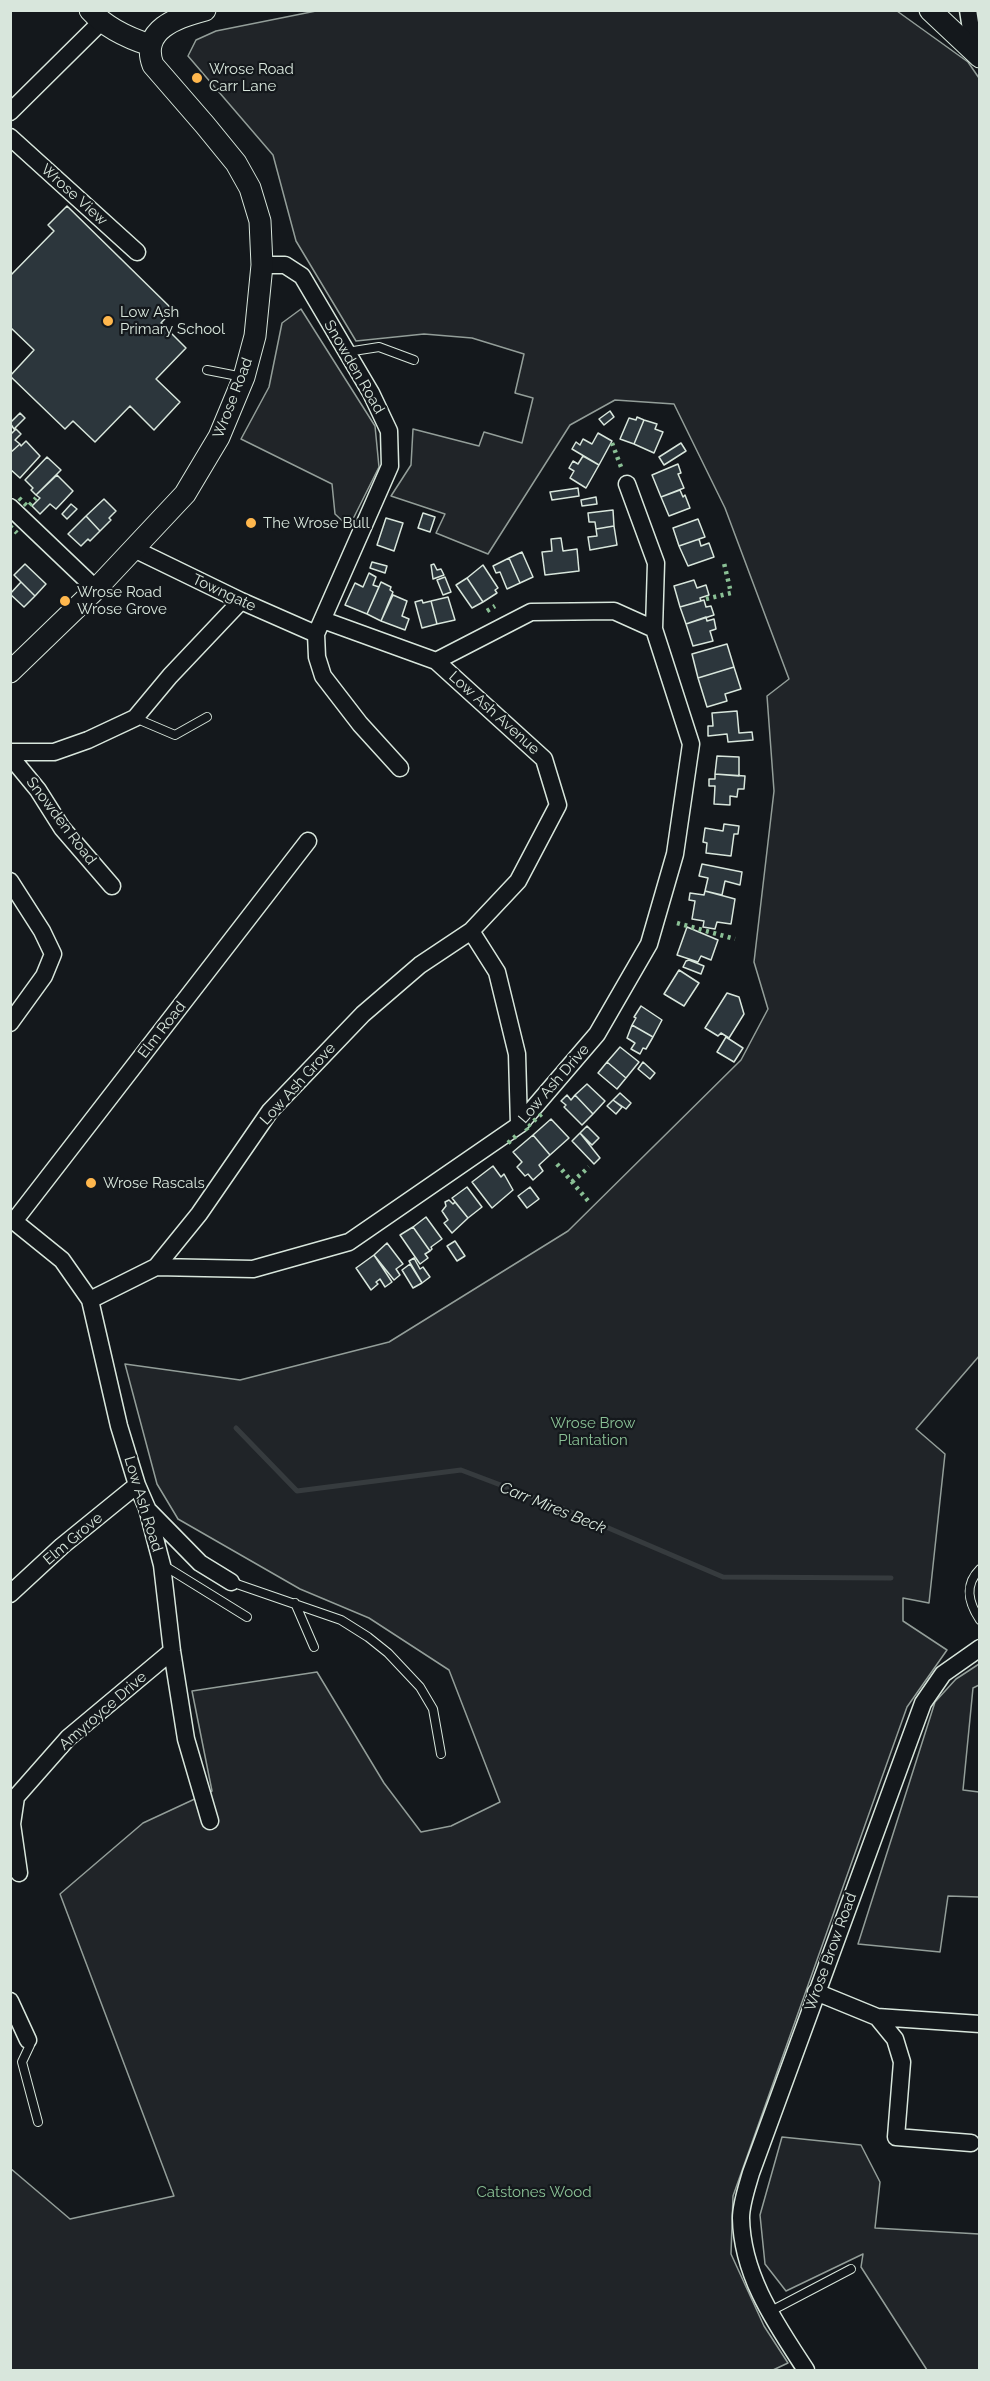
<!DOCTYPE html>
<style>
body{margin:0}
#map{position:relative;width:990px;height:2381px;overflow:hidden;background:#14181c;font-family:Raleway,sans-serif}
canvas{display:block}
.frame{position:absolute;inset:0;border:12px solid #d8e6dc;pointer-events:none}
</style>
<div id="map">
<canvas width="990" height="2381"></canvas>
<div class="frame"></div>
</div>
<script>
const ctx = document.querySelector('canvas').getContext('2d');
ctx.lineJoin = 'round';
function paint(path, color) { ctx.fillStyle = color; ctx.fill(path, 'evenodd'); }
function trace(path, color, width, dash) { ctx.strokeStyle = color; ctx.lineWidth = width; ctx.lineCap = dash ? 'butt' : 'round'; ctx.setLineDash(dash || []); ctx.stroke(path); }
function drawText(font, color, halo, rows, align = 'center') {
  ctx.font = font + ' Raleway,sans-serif'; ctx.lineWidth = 4.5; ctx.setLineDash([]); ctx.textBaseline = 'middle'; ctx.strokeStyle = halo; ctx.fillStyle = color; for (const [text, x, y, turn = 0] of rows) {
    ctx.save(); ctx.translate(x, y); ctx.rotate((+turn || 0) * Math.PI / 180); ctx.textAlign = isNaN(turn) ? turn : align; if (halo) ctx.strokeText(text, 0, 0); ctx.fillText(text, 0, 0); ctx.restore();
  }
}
const green = new Path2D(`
 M316,11h581l71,51 11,16 1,1277 -64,74 29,25 -16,149 -26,-5v23l44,29 -40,57 -174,489 -2,58 33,72 24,37 -15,7h-762l-1,-202 60,51 104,-23 -114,-302 83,-71 69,-32 -20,-100 125,-19 67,111 37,49 30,-6 49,-24 -51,-132 -80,-52 -69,-29 -122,-70 -21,-35 -32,-120 115,16 149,-38 179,-111 173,-171 27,-51 -14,-47 20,-171 -7,-95 22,-17 -64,-171 -51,-104 -59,-4 -45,25 -82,129 -52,-21 9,-19 -54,-18 20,-31 2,-36 66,17 5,-14 38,11 11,-45 -18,-5 9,-39 -52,-16 -48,-4 -68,7 -60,-100 -23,-86 -85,-99 8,-16 20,-9z
 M301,309l74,117 4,41 -30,60 -14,-13 -3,-30 -91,-45 28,-52 13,-64z
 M979,1664v21l-6,3 -10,102 16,2v105l-31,-1 -8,56 -82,-8 77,-242 21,-23z
 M782,2137l79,8 19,37 -5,46 104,6v136h-52l-66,-103 2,-13 -77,37 -21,-27 -5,-49z`);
paint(green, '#202428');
trace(green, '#939e99', 1.5);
trace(new Path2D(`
 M236,1428l61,63 164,-21 103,39 159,68 168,1`), '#363b3e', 5);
const building = new Path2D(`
 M67,206l106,104 -12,13 25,25 -30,31 24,23 -26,28 -24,-24 -35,36 -22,-21 -8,8 -55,-53 24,-26 -24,-23v-51l44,-45 -6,-6z
 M610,411l4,6 -10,8 -5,-6z
 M20,413l5,5 -11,11 -4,-6z
 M637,417l7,3 -10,24 -14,-5 9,-21 7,2z
 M644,420l13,4 -2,5 8,3 -9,21 -20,-9z
 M16,429l5,5 -6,6 5,4 -10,9v-18z
 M598,433l14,8 -13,24 -27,-16 4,-7 4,3 3,-6 9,5z
 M26,441l14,15 -20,22 -10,-9v-16l10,-9 1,2z
 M681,443l5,8 -22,14 -5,-8z
 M583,456l16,9 -13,23 -16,-10 4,-7 -5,-3 4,-7 5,3z
 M47,457l14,13 -25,25 -5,-5 2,-2 -8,-8z
 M678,464l3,9 -3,1 6,14 -23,9 -9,-22z
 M57,475l16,16 -17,18 -6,-5 -10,10 -8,-8 8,-8 -4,-3z
 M578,488l1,8 -27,4 -2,-8z
 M680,490l3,7 2,-2 5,13 -21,8 -8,-19z
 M596,497l1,7 -15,2 -1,-6z
 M104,499l12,12 -7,7 2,2 -11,11 -14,-15z
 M71,504l6,5 -10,10 -5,-5z
 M613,510l1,16 -18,3 -1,-7h-6l-1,-9z
 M423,513l12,4 -5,15 -12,-4z
 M86,516l14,15 -10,10 -2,-2 -7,7 -13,-12z
 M386,518l17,5 -9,28 -17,-6z
 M698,519l7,18 -26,9 -6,-18z
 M614,526l3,19 -27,5 -2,-13 9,-1 -1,-7z
 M705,537l-6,2 2,7 8,-3 5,14 -26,9 -9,-20z
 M561,538l2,13 14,-2 2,22 -34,4 -3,-23 10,-1 -1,-12z
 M522,552l11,25 -13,6 -11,-25z
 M509,558l11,25 -13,6 -7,-17 -4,1 -3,-7z
 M372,562l15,4 -2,7 -15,-5z
 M25,564l21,20 -11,12 -21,-21z
 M434,564l3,6 4,-1 3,6 -11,4 -2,-14z
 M483,565l15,23 -3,2 2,3 -14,9 -16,-24z
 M369,573l7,4 -3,8 6,2 -12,27 -22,-9 10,-22 8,4z
 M445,577l6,15 -8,3 -6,-15z
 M467,578l16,24 -11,6 -16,-23z
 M694,580l3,8 9,-3 3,10 -9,3 1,3 -21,6 -6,-21z
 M21,582l14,14 -11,11 -14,-13z
 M381,582l10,5 -1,3 3,2 -12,29 -14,-7z
 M393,595l14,6 -5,15 7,3 -4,11 -24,-9z
 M448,597l7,23 -18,4 -6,-23z
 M422,600l1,3 8,-2 6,23 -15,4 -7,-26z
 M704,600l2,7 5,-1 3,9 -28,9 -6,-17z
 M706,617l1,4 7,-2 2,10 -6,2 3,10 -20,5 -7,-22z
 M727,644l7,23 -36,11 -6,-24z
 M734,667l7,22 -16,5 2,7 -20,6 -9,-29z
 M737,711l2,22 13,-1 1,8 -25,2 -1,-8 -19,2v-10h5l-1,-13z
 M717,756l22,1v19l-24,-2z
 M715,774l30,2 -1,13h-6l-1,8 -7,-1v9l-16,-1 1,-18h-6v-7h6z
 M724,824l15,2 -1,8h-4l-3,22 -25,-3 1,-10 -4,-1 2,-14 18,3z
 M702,864l40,8 -2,13 -15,-4 -3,14 -17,-4 3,-13 -9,-2z
 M705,891l30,8 -4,25 -14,-2 -2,7 -12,-2 1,-6 -12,-2 3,-18 -6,-1 1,-7 14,2z
 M687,927l31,13 -7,20 -10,-4 -3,6 -21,-7z
 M689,960l15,6 -3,8 -18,-7 3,-6z
 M679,970l20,13 -15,23 -20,-12z
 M727,993l12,4 5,17 -15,24 -8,-5 -3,3 -13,-8z
 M641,1006l21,14 -9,17 -21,-12 4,-7 -2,-1z
 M632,1025l21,12 -7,12 -3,-1 -3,6 -9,-5 4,-6 -8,-5z
 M726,1037l17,11 -9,14 -17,-10z
 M620,1047l19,15 -13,16 -19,-16z
 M607,1062l19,16 -9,11 -19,-16z
 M643,1062l12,11 -5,6 -12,-10z
 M587,1084l18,17 -12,13 -18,-19z
 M620,1093l11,10 -5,6 -13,-9z
 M567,1095l4,5 4,-5 18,19 -11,11 -18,-18 2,-2 -5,-4z
 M613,1100l9,7 -6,7 -9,-8z
 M551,1119l18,19 -19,17 -17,-20z
 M587,1126l12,12 -7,7 -12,-12z
 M580,1133l20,25 -6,6 -22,-23z
 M533,1135l17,20 -11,10 4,6 -10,9 -5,-6 -3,2 -8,-9 5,-5 -9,-10z
 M493,1166l8,11 3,-3 9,16 -21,18 -20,-26z
 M467,1187l15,20 -14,11 -16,-20z
 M530,1187l9,12 -12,9 -9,-12z
 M449,1200l4,4 2,-2 13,16 -16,15 -8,-10 4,-3 -6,-9 4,-5 -1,-4z
 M426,1217l16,22 -11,8 1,2 -2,2 -17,-24z
 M413,1227l17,24 -5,3 3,4 -8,6 -20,-29z
 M455,1241l10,15 -8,5 -10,-15z
 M387,1243l16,21 -7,5 4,6 -6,5 -20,-25z
 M374,1255l18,27 -7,5 -5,-8 -4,3 2,2 -7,6 -15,-22z
 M414,1258l6,11 3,-2 7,10 -8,6 -13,-22z
 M410,1264l12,19 -9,5 -11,-18z`);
paint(building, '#2c363c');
trace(building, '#d8e6dc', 1.5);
const service = new Path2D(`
 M347,352l32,-5 35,13
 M207,370l36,7
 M135,718l40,17 32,-18
 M163,1565l84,52
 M980,1569c-16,16 -12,33 0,51
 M231,1582l110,38 27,17 20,16 32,34 13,22 8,45
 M295,1603l19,44
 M28,2040l2,5 -8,17 16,60
 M769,2312l82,-43`);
const minor = new Path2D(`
 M968,10l6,39
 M10,112l91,-90
 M10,137l127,115
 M262,265h23l17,11 69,117 18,38 1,35 -74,168 1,23 6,19 37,48 40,44
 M627,484l29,79 -2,66
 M10,507l86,82
 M134,549l107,52 75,33
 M436,661l108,98 14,46 -40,76 -47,50 26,41 20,82 2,71
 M10,752h44l34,-12 47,-22 35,-42 71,-75
 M10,756l28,34 24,38 50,58
 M10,881l32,50 11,23 -9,22 -34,47
 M10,1218l52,42 28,40 29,126 18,59 10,23 15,57 10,86 14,88 24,82
 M15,1220l293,-379
 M156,1267l43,-53 71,-103 93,-97 57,-49 51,-34
 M90,1300l66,-33 97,2 96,-27 170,-117 78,-91 52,-90 26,-90 16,-110 -37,-115 -40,-18 -83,1 -95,49 -113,-41
 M147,1509l53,54 31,19
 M10,1594l52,-48 75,-61
 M19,1873l-7,-49 4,-27 52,-59 104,-87
 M816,1992l61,25 103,7
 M10,2001l18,39
 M877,2017l18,22 7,23 -6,75 75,6
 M806,2370c-30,-46 -64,-94 -65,-152 0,-14 6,-31 10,-45l172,-470 20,-29 37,-26`);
const tertiary = new Path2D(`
 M90,10c16,18 38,28 60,35
 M930,10l50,47
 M10,672l86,-83 89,-95 34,-57 25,-60 11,-41 7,-71 -2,-44 -10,-33 -14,-25 -31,-38 -52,-60c-13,-35 24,-48 52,-55`);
trace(service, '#d8e6dc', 10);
trace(minor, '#d8e6dc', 19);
trace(tertiary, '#d8e6dc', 23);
trace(service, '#14181c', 8);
trace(minor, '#14181c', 16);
trace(tertiary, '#14181c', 21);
trace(new Path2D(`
 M612,443l9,24
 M19,498l9,9 8,-9
 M10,526l7,7
 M706,599l25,-6 -7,-30
 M487,611l8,-5
 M677,923l58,16
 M528,1126l16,-14
 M526,1128l4,6
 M508,1143l9,-8
 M557,1164l32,38
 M572,1182l17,-15`), '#8ac095', 4.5, [3, 4.5]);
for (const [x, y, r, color] of [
 [197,78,6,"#ffb74d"],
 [108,321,6,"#ffb74d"],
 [251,523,6,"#ffb74d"],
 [65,601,6,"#ffb74d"],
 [91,1183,6,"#ffb74d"]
]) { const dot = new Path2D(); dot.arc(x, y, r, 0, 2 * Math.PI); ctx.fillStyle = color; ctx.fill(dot); trace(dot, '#14181c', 2); }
drawText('15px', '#d8e6dc', '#14181c', [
 ["Wrose Road",209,69],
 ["Carr Lane",209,86],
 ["Low Ash",120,312],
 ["Primary School",120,329],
 ["The Wrose Bull",263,523],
 ["Wrose Road",77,592],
 ["Wrose Grove",77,609],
 ["Wrose Rascals",103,1183]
], 'left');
drawText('15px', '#d8e6dc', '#14181c', [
 ["Wrose View",74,195,42],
 ["Snowden Road",354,367,60],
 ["Wrose Road",233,398,-69],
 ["Towngate",224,593,25],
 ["Low Ash Avenue",494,713,42],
 ["Snowden Road",61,821,53],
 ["Elm Road",162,1030,-52],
 ["Low Ash Grove",298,1084,-48],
 ["Low Ash Drive",554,1084,-49],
 ["Low Ash Road",143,1504,73],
 ["Elm Grove",73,1539,-40],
 ["Amyroyce Drive",103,1711,-41],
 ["Wrose Brow Road",831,1952,-70]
]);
drawText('15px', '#8ac095', '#14181c', [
 ["Wrose Brow",593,1423],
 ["Plantation",593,1440],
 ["Catstones Wood",534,2192]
]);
drawText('italic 16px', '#d8e6dc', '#14181c', [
 ["Carr Mires Beck",553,1508,22]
]);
</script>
